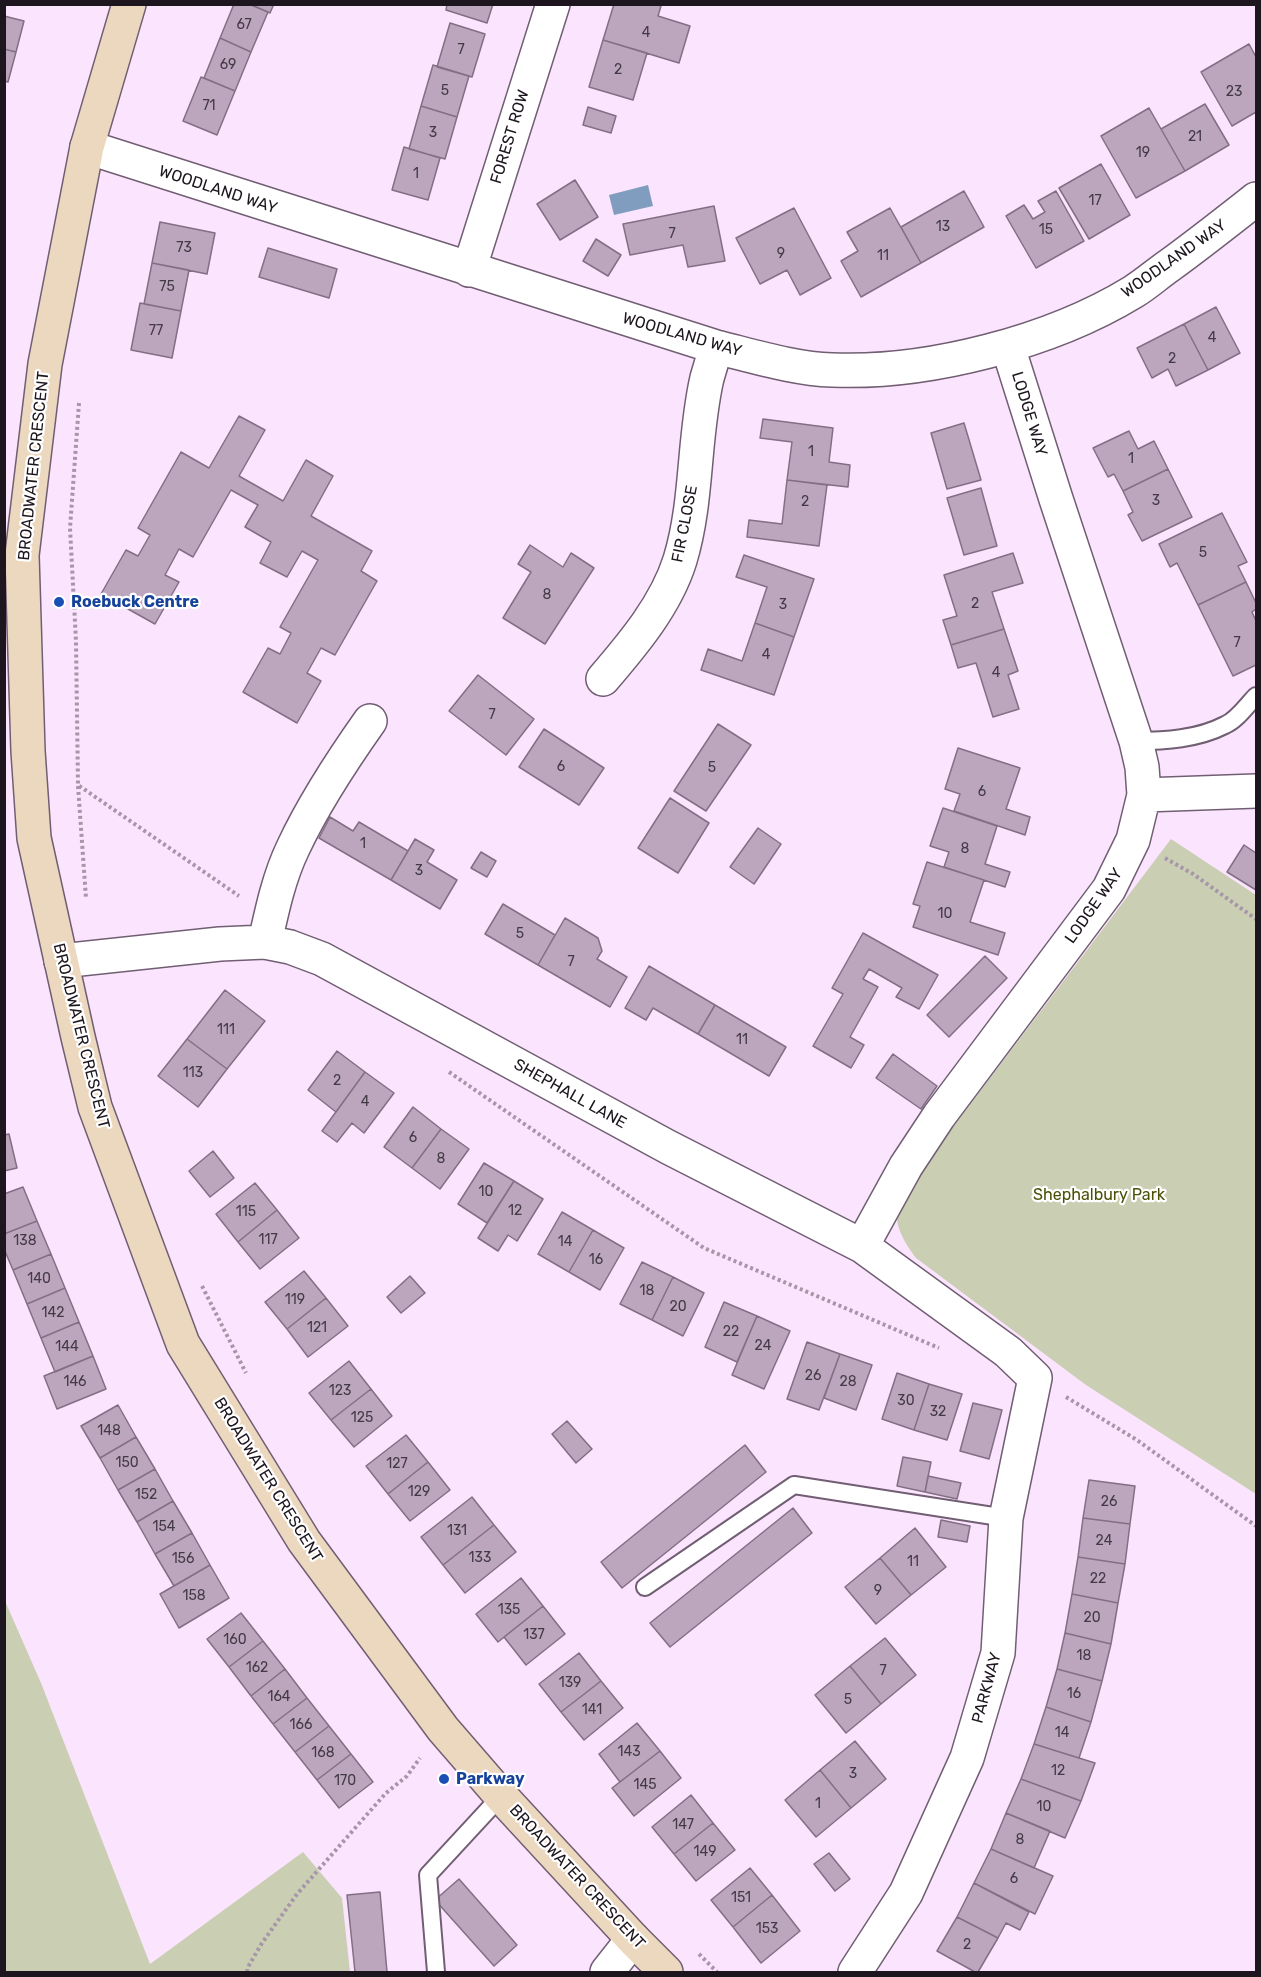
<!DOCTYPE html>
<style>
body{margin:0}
#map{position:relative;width:1261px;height:1977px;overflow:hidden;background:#fbe5fe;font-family:Rubik,sans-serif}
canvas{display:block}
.frame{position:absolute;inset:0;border:6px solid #1d161e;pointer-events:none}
</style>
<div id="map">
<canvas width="1261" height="1977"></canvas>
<div class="frame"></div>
</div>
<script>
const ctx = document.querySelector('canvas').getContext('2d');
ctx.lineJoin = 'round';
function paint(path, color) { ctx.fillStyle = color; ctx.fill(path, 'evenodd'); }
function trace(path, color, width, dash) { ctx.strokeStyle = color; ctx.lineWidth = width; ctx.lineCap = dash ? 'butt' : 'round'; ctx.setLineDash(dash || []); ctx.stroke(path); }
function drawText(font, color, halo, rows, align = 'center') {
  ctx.font = font + ' Rubik,sans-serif'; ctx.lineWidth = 4.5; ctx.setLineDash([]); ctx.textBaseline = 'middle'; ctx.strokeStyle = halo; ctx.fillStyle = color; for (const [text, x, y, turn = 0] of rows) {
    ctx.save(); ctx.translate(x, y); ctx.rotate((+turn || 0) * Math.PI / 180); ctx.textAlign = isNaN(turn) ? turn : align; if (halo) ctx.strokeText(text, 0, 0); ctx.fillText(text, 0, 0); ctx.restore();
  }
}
paint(new Path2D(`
 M1171,839l85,56v599l-170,-109 -170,-127c-9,-12 -21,-30 -19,-46 1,-6 4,-13 6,-19z
 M5,1601l36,82 109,281 153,-112 39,46 8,74h-345z`), '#caceb3');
paint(new Path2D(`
 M648,185l5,21 -39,9 -5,-20z`), '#809cbf');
const building = new Path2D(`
 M234,4h15l19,8 -17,40 -31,-14z
 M249,4h25l-4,9z
 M447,4h46l-6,19 -41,-13z
 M614,4h43l4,2 -3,10 32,10 -11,37 -76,-23z
 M4,16l20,5 -8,31 -12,-3z
 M450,23l35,11 -13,43 -35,-10z
 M220,38l31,14 -16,39 -31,-13z
 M603,40l44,13 -14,47 -44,-13z
 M1249,44l7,13v55l-24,14 -31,-54z
 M4,49l12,3 -8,30 -4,-1z
 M433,65l36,11 -12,41 -36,-11z
 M201,77l34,14 -18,44 -34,-14z
 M1205,104l24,41 -44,26 -24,-42z
 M421,106l36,11 -12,42 -36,-10z
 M588,107l28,9 -5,17 -28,-8z
 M1149,108l36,63 -49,27 -35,-62z
 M404,147l36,11 -12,42 -36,-10z
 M1101,164l29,51 -41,24 -30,-51z
 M575,180l23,37 -38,23 -23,-36z
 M964,191l20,36 -63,36 -20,-36z
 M1056,191l28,50 -48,27 -30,-52 18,-11 9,14 12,-7 -7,-11z
 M714,206l11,55 -37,6 -5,-22 -53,10 -7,-31z
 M794,208l37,70 -31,17 -13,-25 -27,14 -24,-46z
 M890,208l31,55 -60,34 -20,-36 17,-10 -11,-19z
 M160,222l55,11 -8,41 -55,-11z
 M596,239l25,16 -13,21 -25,-15z
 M268,248l69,21 -8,29 -70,-21z
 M152,263l37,7 -8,41 -37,-7z
 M140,303l41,8 -9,47 -41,-8z
 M1216,307l24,46 -32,17 -24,-46z
 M1184,324l24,46 -32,16 -8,-17 -16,9 -15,-30z
 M239,416l26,14 -26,46 44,25 23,-41 27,16 -22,40 61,35 -11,20 16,10 -42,74 -14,-7 -14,25 14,8 -24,42 -54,-31 25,-44 12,6 11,-21 -11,-6 38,-67 -16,-9 -15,26 -27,-14 11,-21 -26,-15 13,-22 -27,-15 -38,67 -14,-8 -14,26 14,7 -24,42 -54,-30 25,-44 12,6 12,-21 -12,-7 43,-76 28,16z
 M763,419l70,9 -4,34 21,3 -2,22 -61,-7 5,-38 -32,-4z
 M964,423l17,57 -34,9 -16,-56z
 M1129,431l9,18 16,-8 14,28 -45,22 -9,-17 -6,3 -15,-29z
 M1168,469l24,48 -50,24 -14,-26 5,-3 -10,-21z
 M787,480l40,5 -8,61 -72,-9 2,-17 33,4z
 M981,488l16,58 -33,9 -17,-57z
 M1222,513l25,49 -9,4 8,16 -48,23 -21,-42 -7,4 -11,-23z
 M530,545l33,22 8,-14 23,15 -49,76 -42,-26 28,-46 -13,-8z
 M1013,553l10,30 -31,9 12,37 -53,16 -8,-25 14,-4 -13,-41z
 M744,555l70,24 -20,58 -39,-14 12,-36 -31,-10z
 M1246,582l10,21v6l-4,3 4,9v44l-23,11 -35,-71z
 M755,623l39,14 -20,58 -73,-25 7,-21 34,12z
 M1004,629l14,42 -10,4 11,34 -26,8 -17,-54 -18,5 -7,-23z
 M478,675l56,44 -28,36 -57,-44z
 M718,724l33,21 -45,66 -32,-20z
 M544,729l60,39 -25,37 -60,-38z
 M958,748l62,20 -14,41 24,8 -5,18 -71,-24 6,-17 -15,-5z
 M670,798l39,25 -31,50 -40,-25z
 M943,808l54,18 -12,38 25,8 -5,15 -61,-20 5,-15 -19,-6z
 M330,817l23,14 6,-9 49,29 -17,29 -72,-42z
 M758,828l23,16 -27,40 -24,-17z
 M415,839l19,11 -7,12 30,18 -17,29 -49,-29z
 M1244,845l12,8v37l-29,-18z
 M481,852l15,9 -9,16 -16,-9z
 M927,862l57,18 -14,42 35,11 -7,22 -85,-28 7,-21 -7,-2z
 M503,904l52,31 -17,30 -53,-31z
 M565,918l33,20 4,13 -5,8 30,18 -17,30 -72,-42z
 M863,933l75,42 -19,34 -23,-12 6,-9 -33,-19 -6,10 15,8 -28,50 14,8 -13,23 -38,-22 30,-52 -11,-6z
 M985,956l22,22 -58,59 -22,-22z
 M649,966l66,39 -17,29 -45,-26 -7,12 -21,-12z
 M225,990l40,31 -38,48 -40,-30z
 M715,1005l71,42 -17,29 -71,-42z
 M187,1039l40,30 -29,38 -40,-31z
 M337,1051l28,21 -29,40 -28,-22z
 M893,1054l44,32 -16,23 -45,-31z
 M365,1072l29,21 -30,40 -12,-10 -15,19 -15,-11z
 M413,1107l28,22 -29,39 -28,-21z
 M441,1129l28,20 -29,40 -28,-21z
 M9,1134l8,34 -13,3v-36z
 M213,1151l21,27 -24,19 -21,-26z
 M484,1163l30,18 -27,42 -29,-19z
 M514,1181l29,18 -26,42 -9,-6 -10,16 -20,-13z
 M255,1183l22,27 -39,32 -22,-28z
 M23,1187l14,34 -33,13v-40z
 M277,1210l22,28 -39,31 -22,-27z
 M562,1212l31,18 -24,42 -31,-18z
 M37,1221l14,33 -38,16 -9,-21v-15z
 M593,1230l31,18 -24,42 -31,-18z
 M51,1254l14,34 -38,16 -14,-34z
 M642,1262l31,15 -21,43 -32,-16z
 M304,1271l22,27 -39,31 -22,-27z
 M410,1276l15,17 -24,20 -14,-16z
 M673,1277l31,16 -21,43 -31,-16z
 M65,1288l14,34 -38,16 -14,-34z
 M326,1298l22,28 -40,31 -21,-28z
 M724,1302l33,14 -20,46 -32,-15z
 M757,1316l33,15 -26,58 -32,-14z
 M79,1322l14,34 -38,16 -14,-34z
 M807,1342l33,12 -21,56 -32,-11z
 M840,1354l32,11 -16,45 -32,-12z
 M93,1356l13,33 -49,20 -13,-33z
 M349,1361l22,28 -40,31 -22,-27z
 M897,1373l32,11 -15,46 -32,-11z
 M929,1384l33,10 -15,46 -33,-10z
 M371,1389l21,27 -38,31 -23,-27z
 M973,1403l29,7 -13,49 -29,-8z
 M118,1405l18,32 -36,21 -19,-32z
 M567,1421l25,28 -16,14 -24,-29z
 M406,1435l22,27 -40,32 -22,-28z
 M136,1437l19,32 -37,21 -18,-32z
 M745,1445l21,27 -144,116 -21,-26z
 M903,1457l28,5 -6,30 -28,-6z
 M428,1462l22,28 -40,31 -22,-27z
 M155,1469l18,32 -36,21 -19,-32z
 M928,1476l33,7 -4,16 -32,-7z
 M1089,1480l46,6 -5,38 -47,-6z
 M472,1497l22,28 -51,40 -22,-28z
 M173,1501l19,32 -37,21 -18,-32z
 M793,1508l19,25 -142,114 -20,-24z
 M1083,1518l47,6 -5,40 -47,-7z
 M941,1520l29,6 -3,16 -29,-5z
 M494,1525l22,27 -51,41 -22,-28z
 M915,1528l31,39 -35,28 -31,-37z
 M192,1533l18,32 -36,21 -19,-32z
 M1078,1557l47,7 -7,39 -46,-9z
 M880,1558l31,37 -35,29 -31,-37z
 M210,1565l19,33 -50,30 -19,-34z
 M521,1578l22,28 -45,36 -22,-28z
 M1072,1594l46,9 -7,41 -46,-11z
 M543,1606l22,28 -39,31 -22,-28z
 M241,1613l22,28 -34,26 -22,-28z
 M1065,1633l46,11 -9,37 -45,-12z
 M885,1638l31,37 -35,29 -31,-38z
 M263,1641l22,28 -34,27 -22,-29z
 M579,1653l22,28 -40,31 -22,-28z
 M850,1666l31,38 -35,29 -31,-38z
 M285,1669l22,29 -34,26 -22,-28z
 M1057,1669l45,12 -11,41 -45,-15z
 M601,1681l22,27 -39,32 -23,-28z
 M307,1698l22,28 -34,26 -22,-28z
 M1046,1707l45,15 -12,36 -45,-14z
 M637,1723l23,28 -40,31 -21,-28z
 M329,1726l22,28 -34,26 -22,-28z
 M855,1741l31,38 -35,29 -31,-38z
 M1034,1744l61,19 -14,38 -60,-22z
 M660,1751l21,27 -47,38 -22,-28z
 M351,1754l22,28 -34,26 -22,-28z
 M820,1770l31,38 -35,29 -31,-37z
 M1021,1779l60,22 -16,37 -59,-25z
 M691,1795l22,28 -39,31 -22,-27z
 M1006,1813l44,18 -16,37 -43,-19z
 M713,1823l22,27 -39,31 -22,-27z
 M991,1849l62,27 -18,38 -61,-31z
 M829,1853l21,26 -15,12 -21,-27z
 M750,1868l22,27 -39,32 -22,-27z
 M459,1879l58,66 -23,21 -59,-66z
 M974,1883l55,29 -9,18 -14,-7 -8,15 -41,-21z
 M380,1892l7,80h-32l-8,-77z
 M772,1895l28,36 -39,32 -28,-36z
 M957,1917l41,21 -20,34h-3l-38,-21z`);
paint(building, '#bba6be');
trace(building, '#826f84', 1.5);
const lane = new Path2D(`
 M1136,741c29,0 62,-2 89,-16 12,-5 22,-20 31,-29
 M645,1587l149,-102 212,33
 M436,1972l-8,-97 73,-79`);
const street = new Path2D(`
 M87,147l629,200c37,9 79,22 116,23 96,4 219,-28 301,-78 13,-8 24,-18 37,-27 29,-21 58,-44 86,-66
 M469,270l84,-266
 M603,679c30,-35 63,-74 77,-119 18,-59 13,-122 27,-182 3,-10 6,-20 9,-31
 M1144,795l112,-4
 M265,942c7,-32 14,-65 28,-94 21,-45 48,-86 77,-127
 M61,961l159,-17 45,-2 25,5 32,12 346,188 194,99 146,106 27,26 -29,140 -8,135 -31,105 -61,135 -51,79
 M862,1246l44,-80 33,-50 170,-227 24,-49 11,-45 -2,-28 -6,-26 -80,-242 -48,-152
 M607,1972l26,-33`);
const secondary = new Path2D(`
 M129,4l-42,143 -42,217 -23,191 6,196 6,87 44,199 17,70 88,237 121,197 139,188 58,67 132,143 33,33`);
trace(lane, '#715e73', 20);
trace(street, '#715e73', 36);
trace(secondary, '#715e73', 36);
trace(new Path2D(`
 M79,403l-9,125 6,113 2,144 161,111
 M78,786l8,112
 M1165,858l28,16 63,45
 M449,1072l255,176 235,100
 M202,1286l44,87
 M1066,1397l71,43 119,86
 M699,1954l18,18
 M247,1972l1,-5 14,-24 35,-49 89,-101 21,-17 13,-18`), '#a696a8', 4, [3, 3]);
trace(lane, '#fff', 16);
trace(street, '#fff', 33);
trace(secondary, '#ecd8be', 33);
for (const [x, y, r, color] of [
 [59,602,6,"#1a4fb4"],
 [444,1779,6,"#1a4fb4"]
]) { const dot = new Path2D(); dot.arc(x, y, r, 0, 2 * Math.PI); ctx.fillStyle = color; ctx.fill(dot); trace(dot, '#fff', 2); }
drawText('14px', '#443a46', null, [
 ["67",244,25],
 ["4",646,33],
 ["7",461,50],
 ["69",228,65],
 ["2",618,70],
 ["5",445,91],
 ["23",1234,92],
 ["71",209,106],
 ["3",433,133],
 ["21",1195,137],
 ["19",1143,153],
 ["1",416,174],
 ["17",1095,201],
 ["13",943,227],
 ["15",1046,230],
 ["7",672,234],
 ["73",184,248],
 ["9",781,254],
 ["11",883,256],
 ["75",167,287],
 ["77",156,331],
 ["4",1212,338],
 ["2",1172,359],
 ["1",811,452],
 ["1",1131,459],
 ["3",1156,501],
 ["2",805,502],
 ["5",1203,553],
 ["8",547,595],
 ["2",975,604],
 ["3",783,605],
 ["7",1237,643],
 ["4",766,655],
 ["4",996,673],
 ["7",492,715],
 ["6",561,767],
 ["5",712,768],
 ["6",982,792],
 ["1",363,844],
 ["8",965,849],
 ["3",419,871],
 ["10",945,914],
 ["5",520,934],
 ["7",571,962],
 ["111",226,1030],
 ["11",742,1040],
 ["113",193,1073],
 ["2",337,1081],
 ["4",365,1102],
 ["6",413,1138],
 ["8",441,1159],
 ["10",486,1192],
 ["12",515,1211],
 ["115",246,1212],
 ["117",268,1240],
 ["138",25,1241],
 ["14",565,1242],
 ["16",596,1260],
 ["140",39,1279],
 ["18",647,1291],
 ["119",295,1300],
 ["20",678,1307],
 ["142",53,1313],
 ["121",317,1328],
 ["22",731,1332],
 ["24",763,1346],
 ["144",67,1347],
 ["26",813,1376],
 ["146",75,1382],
 ["28",848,1382],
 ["123",340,1391],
 ["30",906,1401],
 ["32",938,1412],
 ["125",362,1418],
 ["148",109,1431],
 ["150",127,1463],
 ["127",397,1464],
 ["129",419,1492],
 ["152",146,1495],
 ["26",1109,1502],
 ["154",164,1527],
 ["131",457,1531],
 ["24",1104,1541],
 ["133",480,1558],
 ["156",183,1559],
 ["11",913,1562],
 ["22",1098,1579],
 ["9",878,1591],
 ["158",194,1596],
 ["135",509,1610],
 ["20",1092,1618],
 ["137",534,1635],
 ["160",235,1640],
 ["18",1084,1656],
 ["162",257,1668],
 ["7",883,1671],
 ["139",570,1683],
 ["16",1074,1694],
 ["164",279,1697],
 ["5",848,1700],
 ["141",592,1710],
 ["166",301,1725],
 ["14",1062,1733],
 ["143",629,1752],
 ["168",323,1753],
 ["12",1058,1771],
 ["3",853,1774],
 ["170",345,1781],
 ["145",645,1785],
 ["1",818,1804],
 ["10",1044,1807],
 ["147",683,1825],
 ["8",1020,1840],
 ["149",705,1852],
 ["6",1014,1879],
 ["151",741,1898],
 ["153",767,1929],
 ["2",967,1945]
]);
drawText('16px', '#1d161e', '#fff', [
 ["FOREST ROW",510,137,-73],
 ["WOODLAND WAY",218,190,18],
 ["WOODLAND WAY",1174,259,-35],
 ["WOODLAND WAY",682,335,16],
 ["LODGE WAY",1029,414,73],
 ["BROADWATER CRESCENT",34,466,-84],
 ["FIR CLOSE",685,524,-79],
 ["LODGE WAY",1094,906,-55],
 ["BROADWATER CRESCENT",81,1036,76],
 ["SHEPHALL LANE",570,1094,29],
 ["BROADWATER CRESCENT",268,1480,58],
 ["PARKWAY",987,1688,-75],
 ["BROADWATER CRESCENT",577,1877,47]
]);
drawText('bold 16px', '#164399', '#fff', [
 ["Roebuck Centre",71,602],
 ["Parkway",456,1779]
], 'left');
drawText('16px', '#4c5107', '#fff', [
 ["Shephalbury Park",1099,1195]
]);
</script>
